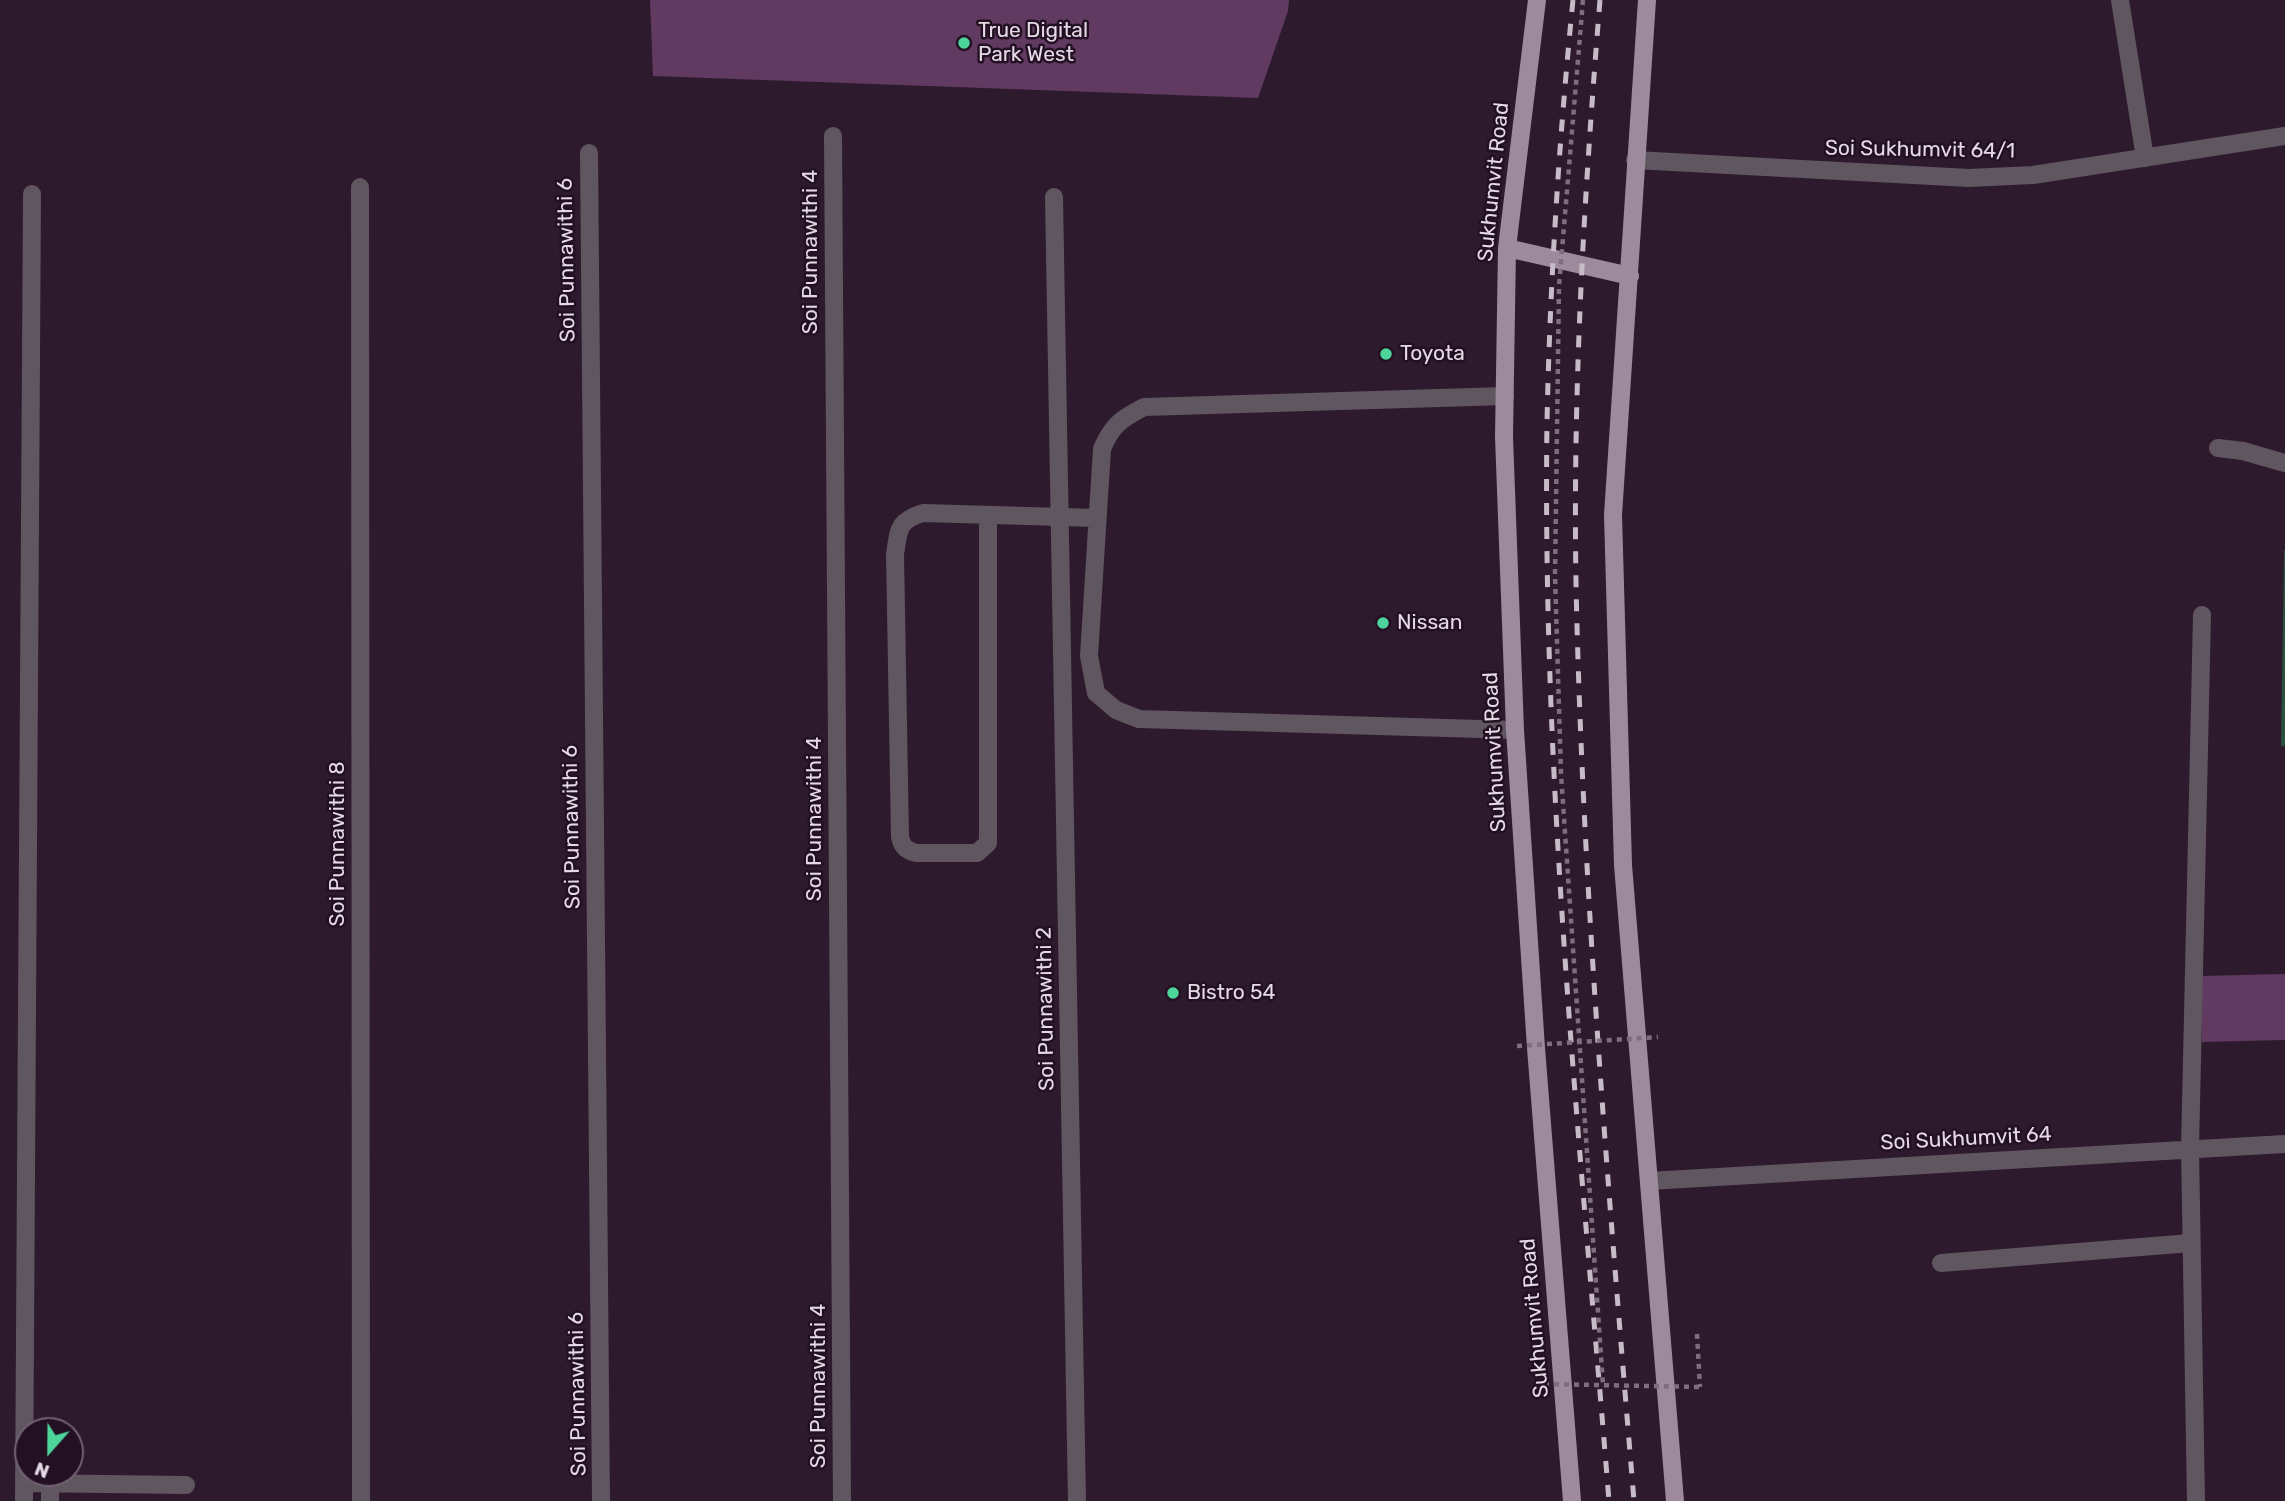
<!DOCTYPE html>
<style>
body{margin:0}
#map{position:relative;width:2285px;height:1501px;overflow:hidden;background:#2d1a2d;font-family:Rubik,sans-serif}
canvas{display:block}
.north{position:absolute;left:14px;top:1417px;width:70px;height:70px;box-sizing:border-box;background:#231123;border:2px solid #716171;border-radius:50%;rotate:201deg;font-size:19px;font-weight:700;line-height:28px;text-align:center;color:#e5d9e5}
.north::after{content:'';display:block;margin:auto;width:24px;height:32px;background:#4cd49b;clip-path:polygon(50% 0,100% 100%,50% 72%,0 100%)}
</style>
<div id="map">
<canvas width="2285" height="1501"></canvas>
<div class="north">N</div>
</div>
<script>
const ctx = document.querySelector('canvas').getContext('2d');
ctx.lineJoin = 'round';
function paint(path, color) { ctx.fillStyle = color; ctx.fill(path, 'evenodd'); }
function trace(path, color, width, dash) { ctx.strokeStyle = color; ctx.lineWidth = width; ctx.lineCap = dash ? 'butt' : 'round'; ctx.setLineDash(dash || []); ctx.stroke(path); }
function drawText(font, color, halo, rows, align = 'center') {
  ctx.font = font + ' Rubik,sans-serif'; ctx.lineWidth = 5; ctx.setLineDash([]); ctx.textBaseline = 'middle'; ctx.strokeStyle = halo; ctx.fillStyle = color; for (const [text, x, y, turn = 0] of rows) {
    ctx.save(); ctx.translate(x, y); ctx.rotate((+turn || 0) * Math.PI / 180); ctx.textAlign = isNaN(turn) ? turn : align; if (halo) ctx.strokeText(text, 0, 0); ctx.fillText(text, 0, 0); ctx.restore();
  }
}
paint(new Path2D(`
 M2284,550h1v196h-4z`), '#2b503e');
paint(new Path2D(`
 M650,0h639l-1,11 -30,87 -605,-22z
 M2285,974v66l-83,2 -2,-66z`), '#613a61');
trace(new Path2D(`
 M1697,1334l3,53`), '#7e6e7e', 4.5, [5, 5]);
trace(new Path2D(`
 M2120,0l25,158
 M833,136l9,1365
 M589,153l12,1348
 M1635,160l334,18 64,-3 252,-39
 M360,187l1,1314
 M1054,197l23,1304
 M1505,396l-361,11c-23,12 -32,18 -42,42l-13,207 7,37 20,17 23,9 376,11
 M2218,448l25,3 42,12
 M988,515v328l-11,10h-61c-10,-3 -14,-6 -16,-16l-5,-283c4,-24 2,-33 28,-41l174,5
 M1649,1181l636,-37
 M1941,1263l250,-20
 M24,1483l162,2
 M24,1501l8,-1307
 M50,1501v-18
 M2196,1501l-6,-353 12,-533`), '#605660', 18);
trace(new Path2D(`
 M1537,0l-30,248 -3,189 11,293 21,318 36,453
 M1647,0l-34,515 10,350 52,636
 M1507,248l123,28`), '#9e8a9d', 18);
trace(new Path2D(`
 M1573,0c-14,140 -23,282 -26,422 -5,360 33,720 62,1079
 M1600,0c-17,208 -29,417 -23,626 8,292 33,584 57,875`), '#c8bbc8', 5, [12, 12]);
trace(new Path2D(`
 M1583,0l-24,286 -4,289 6,199 42,611
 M1517,1046l141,-9
 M1544,1384l156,3`), '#7e6e7e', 4.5, [5, 5]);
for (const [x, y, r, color] of [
 [964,43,7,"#4cd49b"],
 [1386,354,7,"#4cd49b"],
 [1383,623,7,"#4cd49b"],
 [1173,993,7,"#4cd49b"]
]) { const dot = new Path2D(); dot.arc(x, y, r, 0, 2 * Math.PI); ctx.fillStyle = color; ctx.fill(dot); trace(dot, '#231123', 2.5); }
drawText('21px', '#e5d9e5', '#231123', [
 ["True Digital",978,31],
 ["Park West",978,55],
 ["Toyota",1400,354],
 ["Nissan",1397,623],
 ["Bistro 54",1187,993]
], 'left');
drawText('21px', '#e5d9e5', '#231123', [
 ["Soi Sukhumvit 64/1",1920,150,1],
 ["Sukhumvit Road",1494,182,-84],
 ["Soi Punnawithi 4",811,252,-90],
 ["Soi Punnawithi 6",567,260,-91],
 ["Sukhumvit Road",1495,752,-93],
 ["Soi Punnawithi 4",815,819,-90],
 ["Soi Punnawithi 6",572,827,-91],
 ["Soi Punnawithi 8",338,844,-90],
 ["Soi Punnawithi 2",1046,1009,-91],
 ["Soi Sukhumvit 64",1966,1139,-3],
 ["Sukhumvit Road",1535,1318,-95],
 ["Soi Punnawithi 4",819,1386,-90],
 ["Soi Punnawithi 6",578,1394,-91]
]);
</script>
